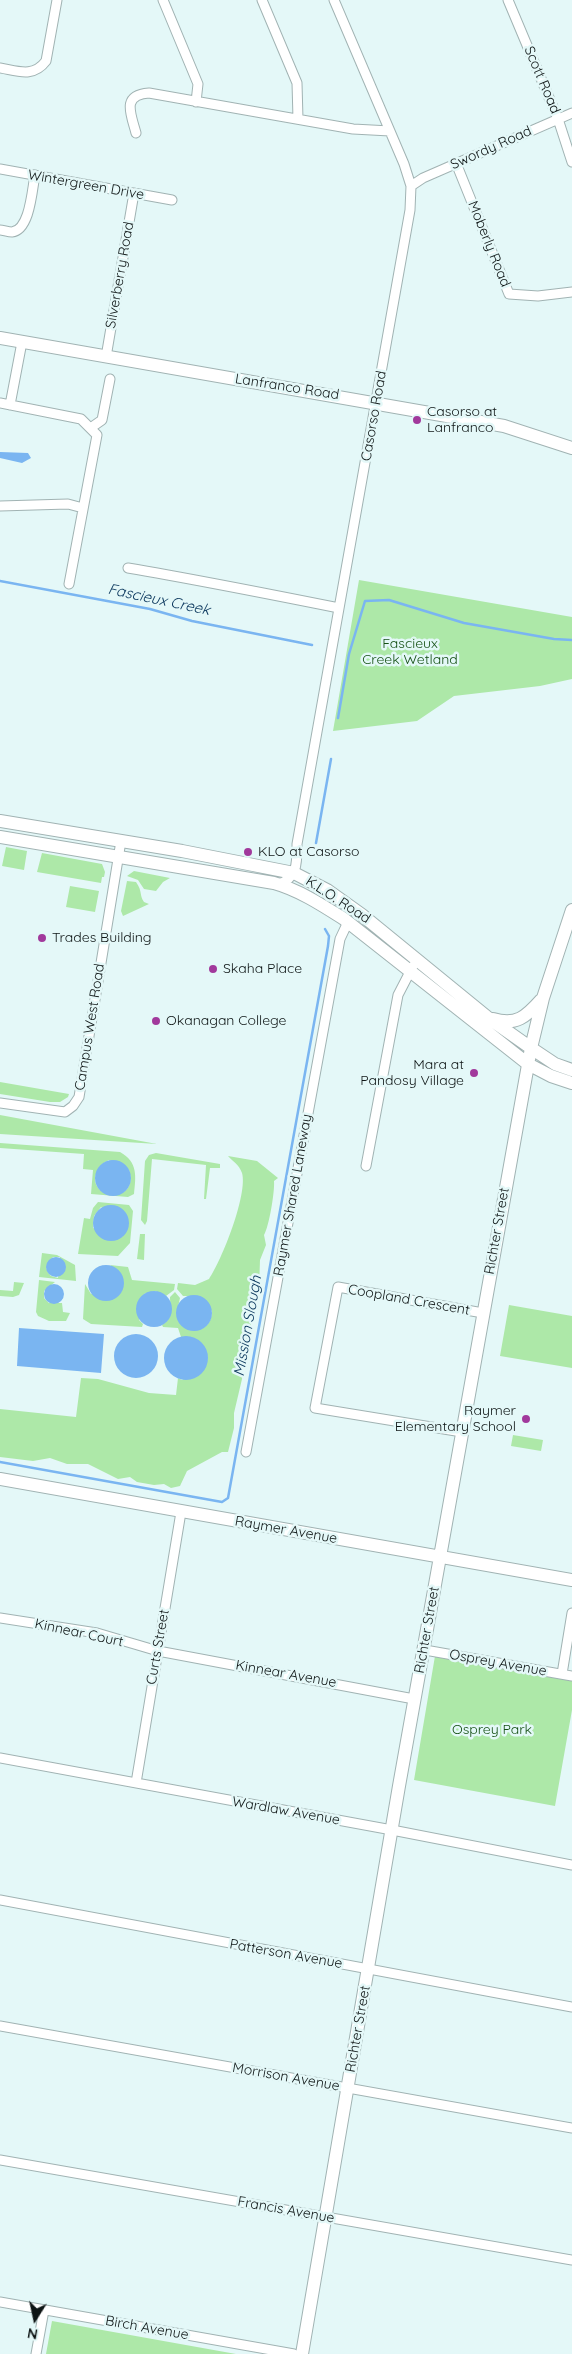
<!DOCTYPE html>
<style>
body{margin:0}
#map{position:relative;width:572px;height:2354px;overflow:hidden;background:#e4f8f8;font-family:Quicksand,sans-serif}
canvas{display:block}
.north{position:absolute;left:10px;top:2294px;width:50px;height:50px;-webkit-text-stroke:4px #e4f8f8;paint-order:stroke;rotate:190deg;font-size:14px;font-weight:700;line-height:20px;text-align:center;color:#0e1515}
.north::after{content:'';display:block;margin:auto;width:18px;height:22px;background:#0e1515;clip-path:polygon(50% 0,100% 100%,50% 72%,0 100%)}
</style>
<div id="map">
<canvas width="572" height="2354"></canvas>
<div class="north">N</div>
</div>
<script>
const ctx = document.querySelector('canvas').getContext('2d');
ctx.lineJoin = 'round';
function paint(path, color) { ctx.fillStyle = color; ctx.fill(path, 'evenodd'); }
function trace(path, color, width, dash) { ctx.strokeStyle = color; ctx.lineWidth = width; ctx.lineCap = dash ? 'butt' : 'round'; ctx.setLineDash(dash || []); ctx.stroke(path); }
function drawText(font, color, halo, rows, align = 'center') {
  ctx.font = font + ' Quicksand,sans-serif'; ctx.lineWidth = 5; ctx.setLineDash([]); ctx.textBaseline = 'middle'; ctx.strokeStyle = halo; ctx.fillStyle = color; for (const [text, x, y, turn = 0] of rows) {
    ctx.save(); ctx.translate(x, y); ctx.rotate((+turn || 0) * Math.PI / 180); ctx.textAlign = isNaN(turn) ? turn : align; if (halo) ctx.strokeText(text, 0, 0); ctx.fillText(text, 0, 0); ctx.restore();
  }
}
paint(new Path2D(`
 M359,580l213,37v62l-32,7 -86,10 -37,25 -84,10z
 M6,847l21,4 -3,19 -22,-4z
 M42,853l60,11 3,8 -1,5h-2l-1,6 -64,-11z
 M134,871l36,7 -7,4 -7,9 -12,-2 -6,-9 -11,-4z
 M127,881l9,1c7,10 3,13 8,20l5,2 -26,12 -2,-5z
 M70,886l29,5 -4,21 -29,-5z
 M0,1082l69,12 -1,3 -8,5h-10l-50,-8z
 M0,1115l157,29 -157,-10z
 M0,1143l120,9c18,10 16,24 14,42l-6,3 -37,-3 2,-24 -10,-1 1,-15 -84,-6zM109,1160l20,10c11,34 -41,30 -33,4 3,-7 6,-11 13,-14z
 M156,1153l64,11v4h-10l-4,31h-2l2,-34 -54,-6 -5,62 -2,4 -4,-5 4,-59 4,-6z
 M228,1156l29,5 21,17 -4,3c1,10 -5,46 -10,54l2,10 -6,15 -1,29 -8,24v14l-7,29 -2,23 -8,34v15l-6,24h-6l-35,19 -7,15 -9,2 -7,-4 -10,1 -17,-3 -7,-5 -12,2 -30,-15h-21l-17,-6 -17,3 -33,-4v-48l76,8 5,-39 17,1 51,14 27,2 2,-17 4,2 26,-21 -2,-8 -8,-10 -17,-4 -3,-9 -15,-1 -1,-2c12,-8 8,-16 8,-28l5,-5 5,6 -2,9 11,23c14,2 23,-6 23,-19l-22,-15h-7l-6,-7 1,-6 17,2 14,-6c13,-19 39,-85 33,-106 -3,-9 -10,-12 -14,-17z
 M98,1202l31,3 4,6 -3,32 -12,13 -40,-2 6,-36 6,1 3,-11zM101,1207l27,19 -6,11 -29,-9 1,-12z
 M140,1234h5l-1,26 -7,-1z
 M42,1253l15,2 18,10 1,16 -37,-4zM53,1257h7l-2,21 -7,-2c-7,-8 -5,-11 2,-19z
 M110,1265l18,2 4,13 43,4 -1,6 -8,6 -11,-5 -11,3 -5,26 4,4 -1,3 -51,-3 -8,-5 2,-35 6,10 30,-2c5,-12 0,-20 -11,-27z
 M39,1280l16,2 -11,9v7l5,5h13l1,9 7,1 -4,8h-17l-11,-5 -2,-4z
 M14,1282l10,1 -5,12 -6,2 -13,-1v-6l13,1z
 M509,1305l63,11v52l-72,-12z
 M513,1435l30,5 -2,11 -30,-5z
 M435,1656l137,24v30l-17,96 -141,-26z
 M52,2321l184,33h-190z`), '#ade8a8');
paint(new Path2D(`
 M0,452l28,1 3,5 -9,5 -22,-5z
 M95 1178a18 18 0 1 1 36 0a18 18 0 1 1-36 0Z
 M93 1223a18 18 0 1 1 36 0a18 18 0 1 1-36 0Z
 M46 1267a10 10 0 1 1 20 0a10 10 0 1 1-20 0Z
 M88 1283a18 18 0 1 1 36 0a18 18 0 1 1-36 0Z
 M44 1294a10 10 0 1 1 20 0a10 10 0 1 1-20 0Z
 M136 1309a18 18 0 1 1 36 0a18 18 0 1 1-36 0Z
 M176 1313a18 18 0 1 1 36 0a18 18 0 1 1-36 0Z
 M19,1328l85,6 -3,39 -84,-7z
 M114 1356a22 22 0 1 1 44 0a22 22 0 1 1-44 0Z
 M164 1358a22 22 0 1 1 44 0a22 22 0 1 1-44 0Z`), '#7ab5f1');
trace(new Path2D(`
 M0,581l150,28 42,12 120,24
 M338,718l11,-64 16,-53 24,-1 75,23 90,16 18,1
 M316,843l15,-84
 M0,1462l222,40 6,-4 100,-552 1,-10 -4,-7`), '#7ab5f1', 2.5);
const street = new Path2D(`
 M163,0l35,84 -2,18
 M262,0l35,83 1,36
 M508,0l50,119 14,43
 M0,68c18,3 33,10 46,-7l11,-61
 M136,133c-5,-19 -15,-38 13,-40l204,36 37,2
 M456,163l53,131 29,2 34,-4
 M0,169l172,31
 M411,186l12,-8 149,-65
 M0,230c3,0 8,2 12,2 18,-2 20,-42 23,-57
 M106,357l28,-164
 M0,403l81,16 16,16 -28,149
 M10,405l12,-63
 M92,427l10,-7 8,-41
 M0,506l68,-2 15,4
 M128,568c71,12 141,26 211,40
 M278,884c20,-5 19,-23 19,-40l113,-634 1,-24 -7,-22 -70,-164
 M0,1103l65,9 8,-6 6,-9 42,-256
 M366,1166l32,-171 15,-29
 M462,1432l-147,-24 23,-121 145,26
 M246,1452l94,-513 8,-17
 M0,1618l97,15 61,18 256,48
 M425,1650l147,26
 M562,1674l10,-61
 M0,1758l392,72 180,35
 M136,1783l45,-271
 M0,1900l572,107
 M0,2026l572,102
 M0,2160l572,100
 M0,2302l294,52
 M36,2354l8,-44`);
const secondary = new Path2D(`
 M0,338l504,88 68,22
 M0,821l182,30 112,22 33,17 35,25 125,102 44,31 24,16 17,6
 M0,837l274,46c25,7 48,22 70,36l184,145 23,12 21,7
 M493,1019c23,7 33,-2 48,-19
 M0,1479l572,101
 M302,2354l97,-568 132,-738 12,-50 29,-88`);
trace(street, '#a1b3b3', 11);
trace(secondary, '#a1b3b3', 14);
trace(street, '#fff', 9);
trace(secondary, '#fff', 12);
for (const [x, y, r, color] of [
 [417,420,5,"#a1399c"],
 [248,852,5,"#a1399c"],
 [42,938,5,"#a1399c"],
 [213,969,5,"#a1399c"],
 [156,1021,5,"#a1399c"],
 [474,1073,5,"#a1399c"],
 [526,1419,5,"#a1399c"]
]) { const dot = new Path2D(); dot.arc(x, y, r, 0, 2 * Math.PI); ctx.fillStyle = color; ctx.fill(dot); trace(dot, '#e4f8f8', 2); }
drawText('14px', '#0e1515', '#e4f8f8', [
 ["Scott Road",542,80,67],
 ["Swordy Road",491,148,-24],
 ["Wintergreen Drive",86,185,10],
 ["Moberly Road",489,244,68],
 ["Silverberry Road",120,275,-80],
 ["Lanfranco Road",287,387,9],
 ["Casorso Road",374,416,-80],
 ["K.L.O. Road",338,900,33],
 ["Campus West Road",90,1027,-81],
 ["Raymer Shared Laneway",293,1195,-80],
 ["Richter Street",497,1231,-80],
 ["Coopland Crescent",409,1300,10],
 ["Raymer Avenue",286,1530,10],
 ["Richter Street",427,1630,-80],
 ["Kinnear Court",79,1633,12],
 ["Curts Street",158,1647,-80],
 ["Osprey Avenue",498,1663,10],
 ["Kinnear Avenue",286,1674,10],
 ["Wardlaw Avenue",286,1811,10],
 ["Patterson Avenue",286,1954,10],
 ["Richter Street",358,2029,-80],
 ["Morrison Avenue",286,2077,10],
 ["Francis Avenue",286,2210,10],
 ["Birch Avenue",147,2328,10]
]);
drawText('14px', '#0e1515', '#e4f8f8', [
 ["Casorso at",427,412],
 ["Lanfranco",427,428],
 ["KLO at Casorso",258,852],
 ["Trades Building",52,938],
 ["Skaha Place",223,969],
 ["Okanagan College",166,1021],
 ["Mara at",464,1065,"right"],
 ["Pandosy Village",464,1081,"right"],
 ["Raymer",516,1411,"right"],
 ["Elementary School",516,1427,"right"]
], 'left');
drawText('14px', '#155014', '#e4f8f8', [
 ["Fascieux",410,644],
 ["Creek Wetland",410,660],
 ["Osprey Park",492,1730]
]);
drawText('italic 15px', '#09365c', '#e4f8f8', [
 ["Fascieux Creek",159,600,12],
 ["Mission Slough",248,1326,-80]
]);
</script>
